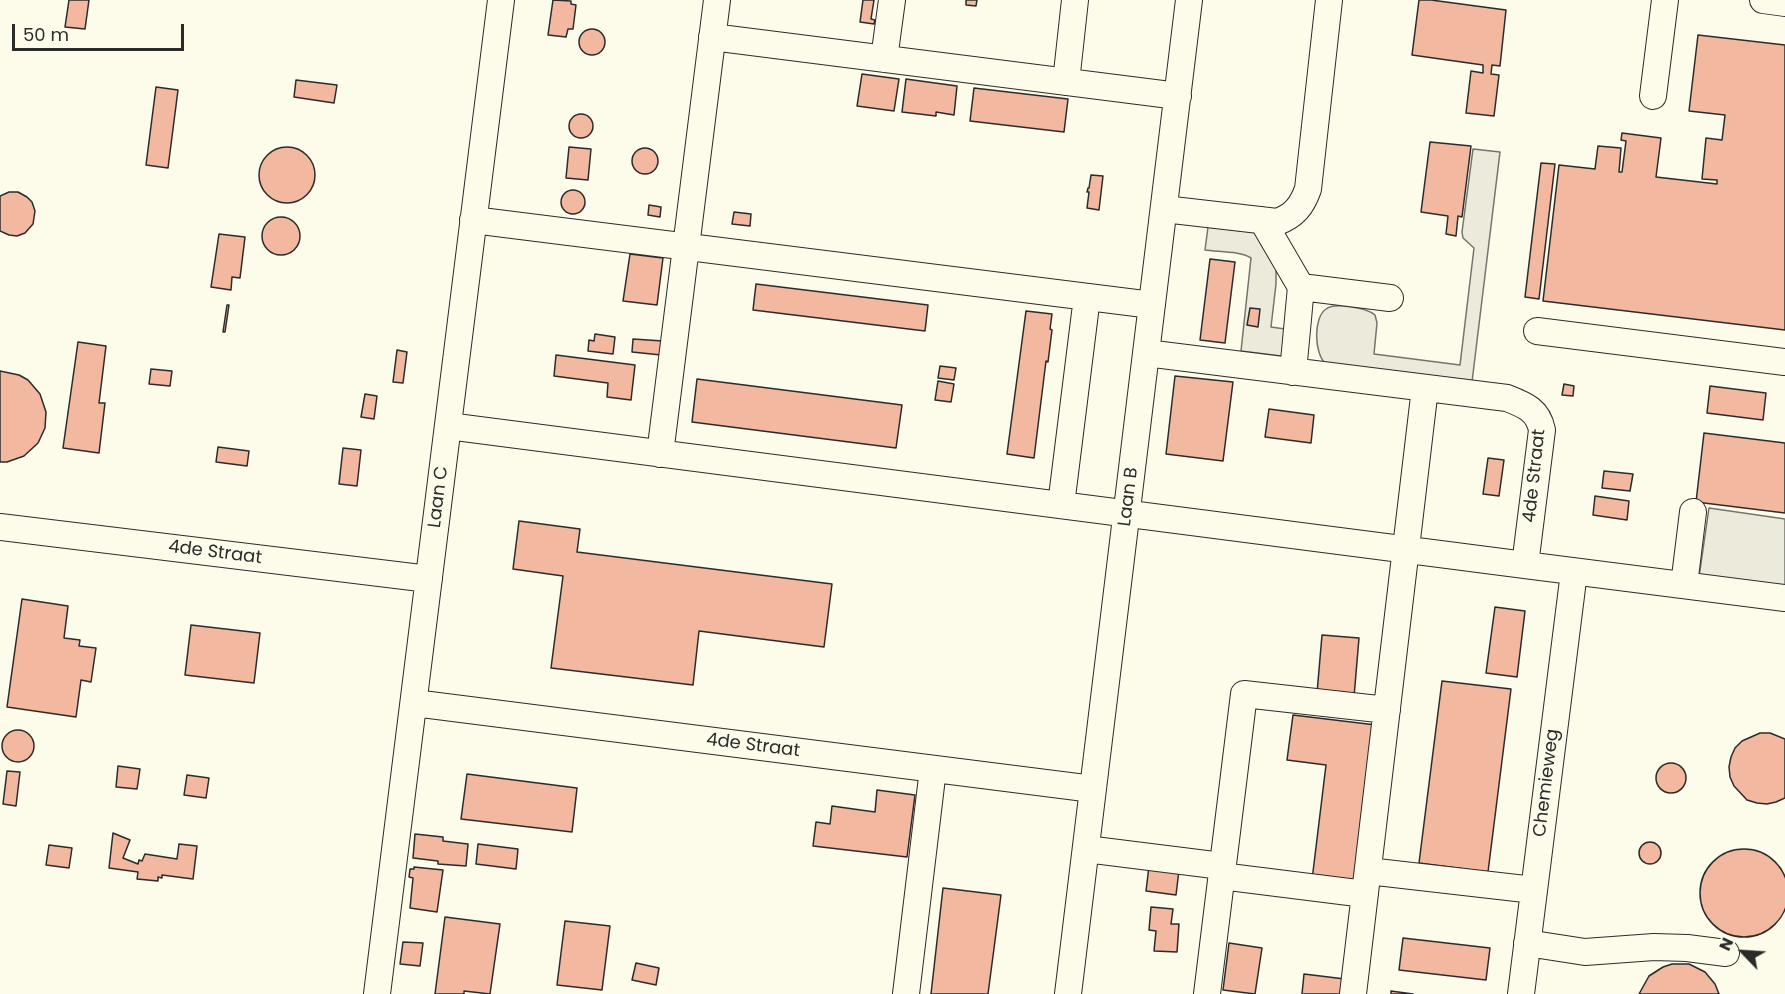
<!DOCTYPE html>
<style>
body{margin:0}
#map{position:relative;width:1785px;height:994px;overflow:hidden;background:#fdfbea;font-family:Poppins,sans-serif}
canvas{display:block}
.north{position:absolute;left:1713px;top:922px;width:60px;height:60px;-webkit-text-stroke:4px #fdfbea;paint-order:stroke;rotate:295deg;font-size:16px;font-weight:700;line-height:24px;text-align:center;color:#2b2b2b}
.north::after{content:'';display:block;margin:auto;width:21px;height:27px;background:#2b2b2b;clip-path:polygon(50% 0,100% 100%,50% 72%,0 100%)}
.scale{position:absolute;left:12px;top:24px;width:172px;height:27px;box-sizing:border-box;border:3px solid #2b2b2b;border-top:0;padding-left:8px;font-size:18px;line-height:21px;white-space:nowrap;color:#2b2b2b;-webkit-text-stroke:4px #fdfbea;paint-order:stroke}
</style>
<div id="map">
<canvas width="1785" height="994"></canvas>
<div class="north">N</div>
<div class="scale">50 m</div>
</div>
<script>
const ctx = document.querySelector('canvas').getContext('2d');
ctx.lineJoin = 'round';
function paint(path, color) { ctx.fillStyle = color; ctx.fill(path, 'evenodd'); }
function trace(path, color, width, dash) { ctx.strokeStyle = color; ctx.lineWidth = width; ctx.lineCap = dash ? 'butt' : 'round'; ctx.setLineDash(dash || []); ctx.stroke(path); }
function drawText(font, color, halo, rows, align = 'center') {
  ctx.font = font + ' Poppins,sans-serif'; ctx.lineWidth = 4.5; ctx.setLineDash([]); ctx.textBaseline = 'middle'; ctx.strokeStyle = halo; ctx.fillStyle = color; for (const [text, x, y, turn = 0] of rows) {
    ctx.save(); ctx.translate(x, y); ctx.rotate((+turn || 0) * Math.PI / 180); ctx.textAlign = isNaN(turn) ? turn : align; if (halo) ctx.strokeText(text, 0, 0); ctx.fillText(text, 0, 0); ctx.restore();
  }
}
const green = new Path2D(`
 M1473,149l27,3 -28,230 -146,-18c-12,-10 -13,-46 0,-55 9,-7 41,-1 49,6l2,8 -3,31 86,11 14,-117 -11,-10 -1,-6z
 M1208,227l44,5 8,3 16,28v21l-5,43 21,3 -3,27 -48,-6 10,-93c-11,-7 -32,-6 -46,-8z
 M1709,508l76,11v70l-86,-12z`);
paint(green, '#ecebdb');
trace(green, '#74746e', 1.5);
const building = new Path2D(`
 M69,0h20l-4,29 -20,-2z
 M553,0l18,1v3l5,1 -3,24h-5l-2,8 -18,-2z
 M863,0h11l-3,19 4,1 -1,4 -14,-2z
 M966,0h11l-1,6 -10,-1z
 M1419,0h12l75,10 -6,56 -8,-1 -1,9 8,1 -5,41 -28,-3 5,-42 12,2v-8l-71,-10z
 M579 42a13 13 0 1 1 26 0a13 13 0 1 1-26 0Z
 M1698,35l87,10v285l-242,-29 16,-136 36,4 3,-23 23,2 -2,24h3l4,-31 -5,-1 1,-7 39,5 -5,39 61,7v-4l-15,-1 4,-41 16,2 3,-25 -36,-4z
 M862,74l37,5 -5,32 -37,-5z
 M906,79l51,7 -3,29 -18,-3v4l-34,-4z
 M296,80l41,5 -3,18 -40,-6z
 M156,87l22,3 -10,78 -22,-3z
 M974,88l94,11 -4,33 -94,-11z
 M569 126a12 12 0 1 1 24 0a12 12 0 1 1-24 0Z
 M1430,142l41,4 -9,71 -4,-1 -2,20 -10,-2 2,-18 -27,-4z
 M569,147l22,2 -3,31 -22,-2z
 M259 175a28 28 0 1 1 56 0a28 28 0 1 1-56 0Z
 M632 161a13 13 0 1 1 26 0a13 13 0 1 1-26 0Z
 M1541,163l14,1 -16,135 -14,-2z
 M1091,175l12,1 -4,34 -12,-2 2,-16h-2l1,-4h1z
 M561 202a12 12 0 1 1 24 0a12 12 0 1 1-24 0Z
 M9,192h9l9,5 5,5 3,9 -2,13 -8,9 -8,3 -8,-1 -9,-4v-35z
 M649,205l12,2 -1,10 -12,-2z
 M734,212l17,2 -1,12 -18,-2z
 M262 236a19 19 0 1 1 38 0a19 19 0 1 1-38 0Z
 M219,234l26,3 -5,41 -8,-1 -1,13 -20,-3z
 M630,254l33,4 -6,47 -34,-4z
 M1210,259l25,3 -10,81 -25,-3z
 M756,284l172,21 -3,26 -172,-21z
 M227,305h2l-4,27h-2z
 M1250,308l10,1 -2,18 -11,-2z
 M1026,311l26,3 -2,15 2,1 -4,32 -2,-1 -12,97 -27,-4z
 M595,334l20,3 -2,17 -25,-3 1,-11 5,1z
 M633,339l30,2 -2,14 -29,-3z
 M78,342l28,4 -7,57h6l-6,50 -36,-5z
 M397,350l10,2 -4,31 -10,-1z
 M556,355l79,10 -4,35 -24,-3 1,-14 -54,-7z
 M940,366l16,2 -2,12 -16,-2z
 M151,369l21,2 -2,15 -21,-2z
 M0,371l19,4 9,5 12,14 6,18 -1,16 -7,15 -14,13 -17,6h-7z
 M1175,376l58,6 -10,79 -57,-7z
 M697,379l205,26 -6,43 -204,-26z
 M938,381l16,3 -3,18 -16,-2z
 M1564,384l10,2 -1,10 -11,-1z
 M1710,386l56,7 -3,27 -56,-7z
 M365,394l12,2 -3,23 -13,-2z
 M1269,409l45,6 -3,28 -46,-6z
 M1704,433l81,10v70l-89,-11z
 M218,447l31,4 -2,15 -31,-4z
 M343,448l18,2 -4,36 -18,-2z
 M1488,458l16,2 -5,36 -16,-2z
 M1604,471l29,3 -3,17 -28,-3z
 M1595,496l34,5 -2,19 -34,-5z
 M519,521l61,8 -3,23 255,32 -8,63 -125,-16 -6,54 -142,-17 12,-92 -50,-7z
 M22,599l46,7 -4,32 16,2 -1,6 17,2 -5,34 -10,-2 -5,37 -69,-10z
 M1495,607l30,4 -8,66 -31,-4z
 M191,625l69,8 -6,50 -69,-8z
 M1322,635l37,3 -5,59 -37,-4z
 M1442,681l69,8 -23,183 -69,-9z
 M1293,715l83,10 -20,161 -44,-6 14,-115 -39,-5z
 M2 746a16 16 0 1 1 32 0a16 16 0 1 1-32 0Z
 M1760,733h10l15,6v59l-9,4 -9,2 -10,-1 -10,-3 -13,-14 -4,-9 -1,-10 2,-10 4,-9 7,-7z
 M1656 778a15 15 0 1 1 30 0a15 15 0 1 1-30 0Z
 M118,766l22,3 -3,20 -21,-2z
 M7,771l13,1 -4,34 -13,-2z
 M467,774l110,14 -5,44 -111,-13z
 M187,775l22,3 -3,20 -22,-3z
 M877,790l38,5 -8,62 -94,-11 3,-24 14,2 2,-18 43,6z
 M113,833l17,7 -7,18 15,6 1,-4 3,1 3,-7 32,5 2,-15 18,2 -4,33 -31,-4v3l-4,-1v4l-21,-2 1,-7 -29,-4z
 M415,834l28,3v4l25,3 -2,22 -28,-2v-3l-25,-3z
 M1639 853a11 11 0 1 1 22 0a11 11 0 1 1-22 0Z
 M478,844l40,5 -2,20 -40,-5z
 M49,845l23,3 -3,20 -23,-3z
 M1700 893a44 44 0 1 1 88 0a44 44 0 1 1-88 0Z
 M1149,866l30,4 -3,25 -30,-4z
 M414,867l29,3 -6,42 -27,-4 3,-30 -4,-1 1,-8h4z
 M943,888l58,7 -13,99h-57z
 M1151,907l22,2 -2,15h8l-2,28 -23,-1 2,-20 -7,-1z
 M445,917l55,7 -10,70 -26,-3v3h-29z
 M565,921l45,5 -8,64 -45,-5z
 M1403,938l87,10 -4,32 -87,-10z
 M403,942l20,1 -3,23 -20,-2z
 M1229,943l33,5 -7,46 -32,-4z
 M636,963l23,5 -3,17 -24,-5z
 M1672,964h17l16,8 10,12 4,10h-80l10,-18 14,-9z
 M1304,974l41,5 -2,15h-41z
 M1391,991l22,3h-22z`);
paint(building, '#f2b8a0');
trace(building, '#2b2b2b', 1.5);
const minor = new Path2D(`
 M1763,0l22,3
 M712,37l466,59
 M884,59l8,-59
 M1066,82l9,-82
 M1653,96l12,-96
 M1164,209l113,13c17,-6 25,-16 31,-33l21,-189
 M473,220l679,85
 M1262,220l39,67 -8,85
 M1301,287l89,11
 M1537,331l248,31
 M1146,353l361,45c18,7 31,12 35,32l-17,135 260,33
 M448,426l1077,139
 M660,454l57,-454
 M1061,505l26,-208
 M0,527l429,52
 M1684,585l9,-73
 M414,703l679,86
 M1086,849l136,17
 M1368,871l166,19
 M1221,876l144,18
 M1527,943l58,9 69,-5 33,1 39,5
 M377,994l124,-994
 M906,994l27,-225
 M1068,994l121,-994
 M1207,994l37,-300 143,16
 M1353,994l72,-606
 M1521,994l53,-422`);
trace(minor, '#2b2b2b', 28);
trace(minor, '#fdfbea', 26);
drawText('18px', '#2b2b2b', '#fdfbea', [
 ["4de Straat",1535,476,-84],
 ["Laan C",439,497,-83],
 ["Laan B",1129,497,-83],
 ["4de Straat",215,553,7],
 ["4de Straat",753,746,7],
 ["Chemieweg",1547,783,-83]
]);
</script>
